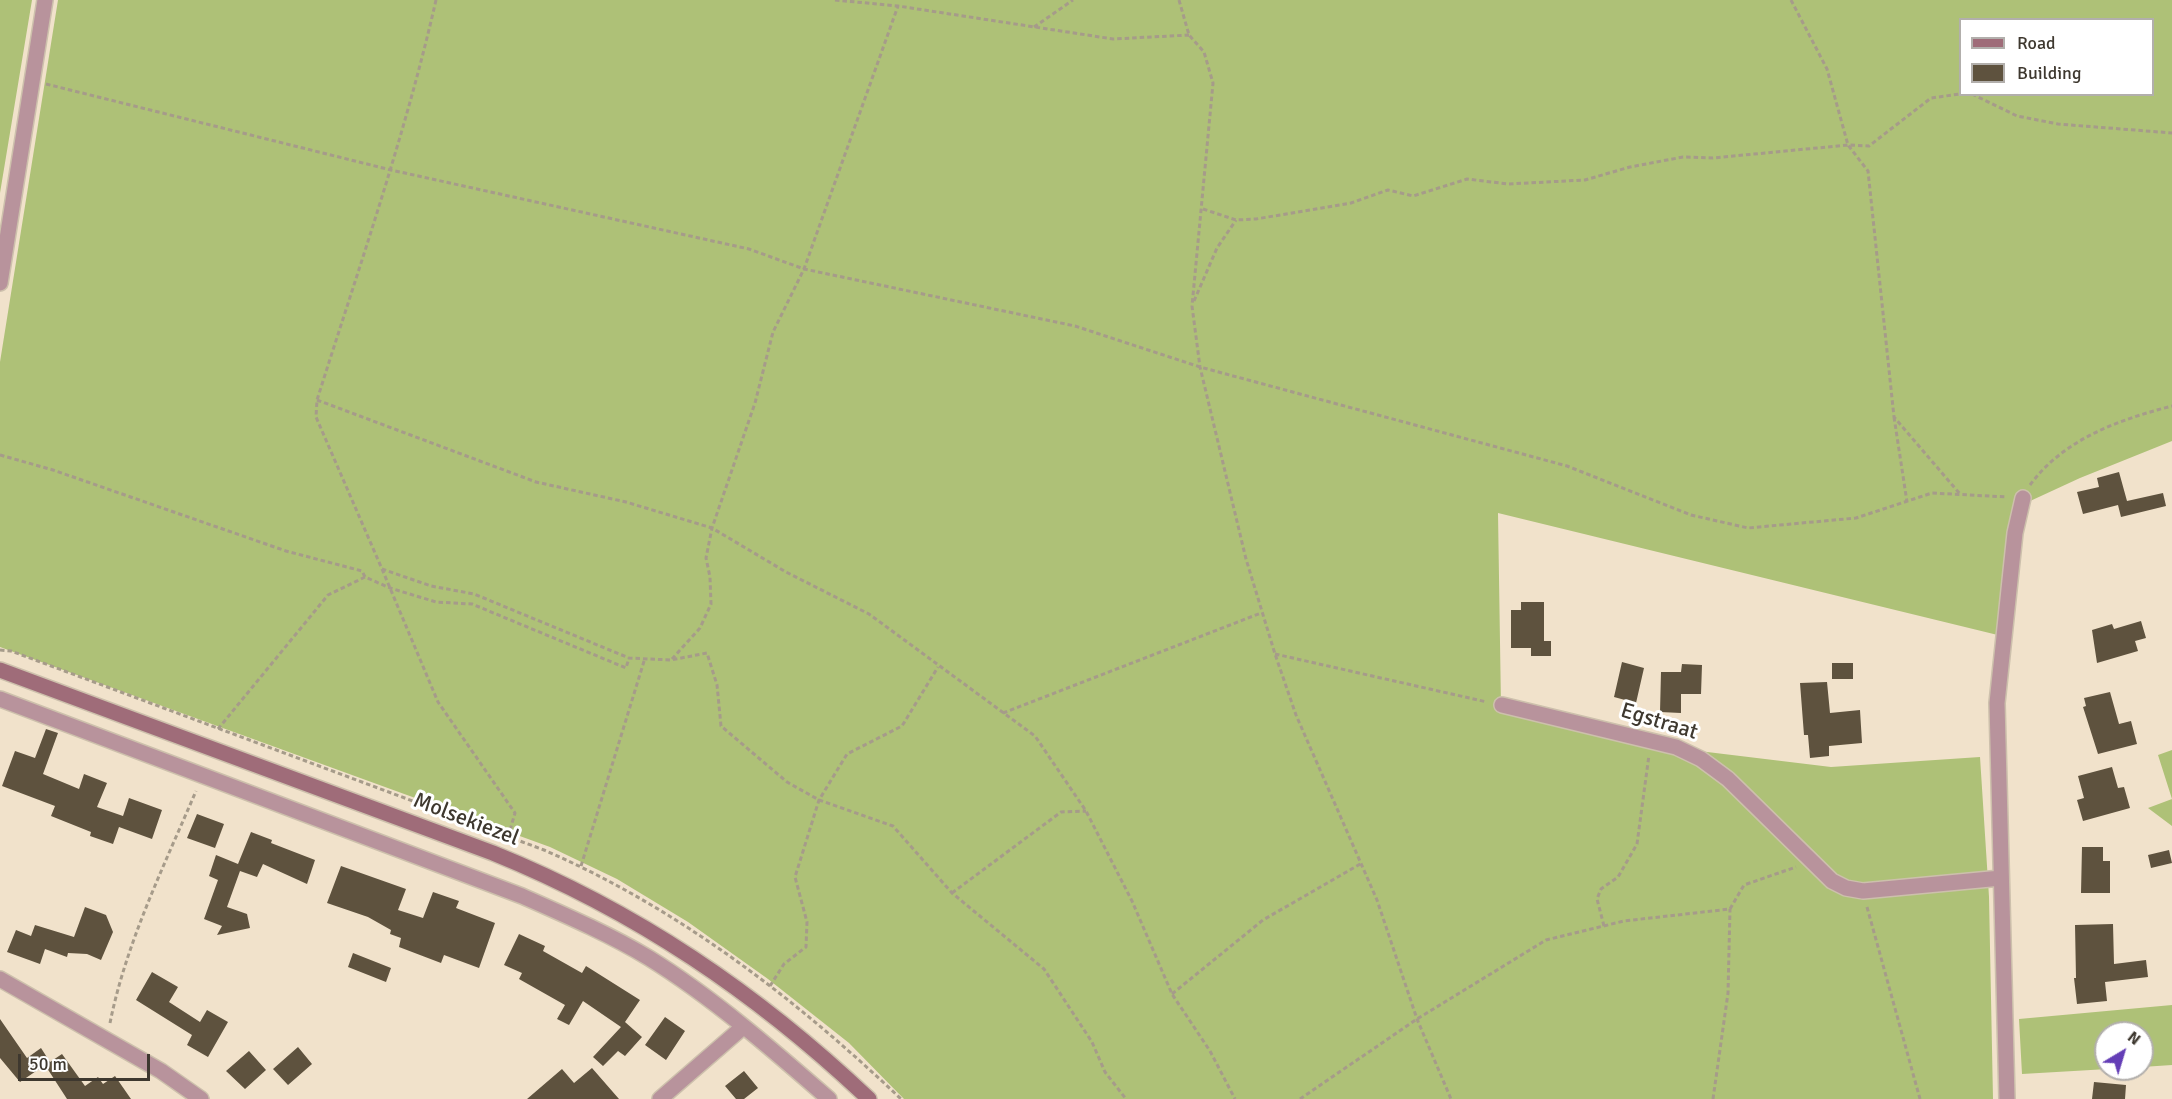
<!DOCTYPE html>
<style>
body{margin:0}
#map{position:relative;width:2172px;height:1099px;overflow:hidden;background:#f1e2cb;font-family:Signika,sans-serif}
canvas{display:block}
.legend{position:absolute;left:1959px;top:18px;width:195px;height:78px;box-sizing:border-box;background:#fff;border:2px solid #b2afac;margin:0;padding:8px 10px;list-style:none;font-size:18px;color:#3e382f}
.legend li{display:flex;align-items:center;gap:12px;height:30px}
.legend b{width:30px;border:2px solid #b2afac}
.north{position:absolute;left:2094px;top:1021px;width:60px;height:60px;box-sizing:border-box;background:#fff;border:2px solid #b2afac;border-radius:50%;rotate:38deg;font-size:16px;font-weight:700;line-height:24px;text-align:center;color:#3e382f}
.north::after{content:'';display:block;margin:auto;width:21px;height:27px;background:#643eb6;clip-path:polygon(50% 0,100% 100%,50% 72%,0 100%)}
.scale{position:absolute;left:18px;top:1054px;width:132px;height:27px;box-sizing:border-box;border:3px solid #3e382f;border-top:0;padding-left:8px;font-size:18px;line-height:21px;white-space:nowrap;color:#3e382f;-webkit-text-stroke:4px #fff;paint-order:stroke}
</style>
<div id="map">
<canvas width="2172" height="1099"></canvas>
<ul class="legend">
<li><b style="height:8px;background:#9f6c79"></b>Road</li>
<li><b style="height:16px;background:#5e523e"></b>Building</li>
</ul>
<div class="north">N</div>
<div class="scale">50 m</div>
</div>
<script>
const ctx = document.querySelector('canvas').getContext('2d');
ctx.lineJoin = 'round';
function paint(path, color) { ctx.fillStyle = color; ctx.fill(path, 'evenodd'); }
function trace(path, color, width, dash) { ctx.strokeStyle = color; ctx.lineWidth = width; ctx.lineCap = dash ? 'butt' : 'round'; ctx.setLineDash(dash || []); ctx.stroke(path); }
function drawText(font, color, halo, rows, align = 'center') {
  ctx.font = font + ' Signika,sans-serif'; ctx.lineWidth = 6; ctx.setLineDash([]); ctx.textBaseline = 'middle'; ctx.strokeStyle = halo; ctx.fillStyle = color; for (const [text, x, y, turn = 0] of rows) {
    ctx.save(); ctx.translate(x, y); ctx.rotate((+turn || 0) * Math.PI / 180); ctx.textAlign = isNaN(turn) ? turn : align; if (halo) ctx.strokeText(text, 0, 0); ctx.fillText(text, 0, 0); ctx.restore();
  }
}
paint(new Path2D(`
 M0,0h32l-32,193z
 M58,0h2114v441l-92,37 -52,24 -13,79 -5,57 -512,-125 3,194 198,44 132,16 149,-10 9,140 4,202h-1089l-55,-56 -81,-64 -80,-57 -71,-43 -67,-32 -550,-200v-285zM1960,20h192v74h-192z
 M2172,750v76l-24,-18 24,-9 -14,-44z
 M2172,1005v60l-30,2v-34h-36l2,36 -86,5 -3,-55z`), '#aec177');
paint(new Path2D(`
 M2119,472l8,29 36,-8 3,13 -45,11 -3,-12 -35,9 -6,-22 22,-5 -2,-9z
 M1521,602h23v39h7v15h-20v-8h-20v-38h10z
 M2141,621l5,17 -11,3 3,10 -41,12 -5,-33 20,-6 2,5z
 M1622,662l22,6 -8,35 -22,-6z
 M1832,663h21v16h-21z
 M1682,664l20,1 -1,29h-20v19l-21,-1 1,-40h20z
 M1827,682l3,31 30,-3 2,33 -33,3v10l-19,2 -2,-23h-4l-4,-52z
 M2110,692l9,32 12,-3 6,23 -39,10 -15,-47 3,-1 -2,-8z
 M46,729l12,4 -15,41 36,15 5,-15 23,9 -10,24 26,9 6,-18 33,12 -10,29 -33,-12 -6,17 -23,-8 1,-4 -40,-16 4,-10 -53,-20 13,-35 20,7z
 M2112,767l6,21 6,-1 6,21 -47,13 -6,-21 7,-2 -6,-22z
 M197,814l27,10 -9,24 -28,-10z
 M251,832l21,8 -1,3 44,17 -8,24 -44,-20 -6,13 -17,-6 -13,36 20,7 3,14 -33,7 5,-9 -18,-7 14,-39 -9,-4 7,-21 22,9z
 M2082,847h21v14h7v32h-29z
 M2169,850l3,13 -21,5 -3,-13z
 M341,866l65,23 -8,21 25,8 10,-26 26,9 -3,7 39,15 -16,45 -35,-13 -3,8 -42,-16 2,-9 -11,-4 1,-4 -23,-13 -41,-14z
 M85,907l21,8 7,17 -12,28 -14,-6 -19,-1 -1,4 -22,-8 -5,15 -33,-12 9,-22 15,6 4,-11 39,12z
 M2113,924l1,40 32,-4 2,17 -43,5 2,19 -30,3 -3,-26h2l-1,-53z
 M519,934l26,12 -2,5 39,22 4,-7 54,34 -15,22 17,15 -17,19 -7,-5 -15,15 -10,-9 28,-30 -38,-26 -14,24 -12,-6 8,-14 -46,-26 3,-6 -18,-8z
 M353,953l38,15 -5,14 -38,-15z
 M152,972l26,15 -9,15 31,20 7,-12 21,12 -20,35 -21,-12 5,-10 -56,-35z
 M665,1017l20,14 -19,29 -21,-15z
 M0,1019l27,39 14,-10 9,14 12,-8 23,32 13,-9 5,7 12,-8 16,23h-64l-22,-34 -25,17 -20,-24z
 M298,1047l14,17 -24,21 -15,-16z
 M249,1051l17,19 -21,19 -19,-18z
 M592,1068l27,31h-92l35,-30 12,14z
 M744,1071l14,17 -14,11h-8l-11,-13z
 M2094,1082l32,3 -1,14h-33z`), '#5e523e');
const street = new Path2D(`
 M0,283l45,-283
 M0,699l522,197c43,19 87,38 127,62 63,39 124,92 180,141
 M1502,705l174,42 25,12 27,20 104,102 14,7 17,3 138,-13
 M0,979l161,92 40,28
 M660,1099l83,-72
 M2007,1099l-10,-396 18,-170 8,-35`);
const secondary = new Path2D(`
 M0,670l493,183c143,58 264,140 376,246`);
trace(street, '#cdc0ac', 18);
trace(secondary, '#cdc0ac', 18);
trace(new Path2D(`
 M436,0c-31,136 -77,267 -119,400l-1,17 66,152 49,17 43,8 155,64 42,2 36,-7 10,32 4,41 66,56 32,18 74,26 59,67 92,76 48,73 13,30 21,27
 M835,0l63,6 215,33 76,-4
 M1179,0l10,35 15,17 9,31 -21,223 8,61 46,192 29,95 21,61 81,185 40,119 34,80
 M1791,0l36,69 21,76 20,26 26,246 66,77
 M1034,27l39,-27
 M46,84l345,86 358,79 55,20 271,57 125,41 367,99 124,49 57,13 108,-10 76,-25 75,4
 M1972,94l45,22 41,8 114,9
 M1203,209l33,11 20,-1 95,-16 37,-13 25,6 54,-17 41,5 77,-4 45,-13 53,-10 30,1 135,-13 21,1 62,-48 29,-4
 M1194,301l23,-53 19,-28
 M317,400l219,82 90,20 86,26 74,44 83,42 166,122 51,75 46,90 40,93 38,57 25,48
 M1894,417l13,85
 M0,455l53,15 233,81 76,20 3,6 25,11 46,14 36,2 154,64 3,-10
 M2030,485c34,-46 88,-65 142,-79
 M382,569l56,133 77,111 -7,24
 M0,650l11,1 533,199c134,58 252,149 357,249
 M1275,654l212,48
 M672,659l28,-31 11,-24 -1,-27 -4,-19 6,-30 43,-125 18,-71 31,-63 94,-263
 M1003,713l258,-100
 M218,729l110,-134 37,-18
 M581,866l64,-208
 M952,893l109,-81 25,-1
 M1867,907l53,192
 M1604,926l-7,-27 4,-10 17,-12 19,-33 12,-89
 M770,986l14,-22 22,-17 1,-25 -12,-45 24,-77 28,-46 55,-28 36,-59
 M1172,994l91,-74 99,-57
 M110,1023c16,-80 54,-157 86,-232
 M1300,1099l117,-80 129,-79 78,-19 106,-12 14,-24 52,-18
 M1713,1099l15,-106 2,-84`), '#a69b8a', 3, [4.5, 3]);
trace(street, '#b8939c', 15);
trace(secondary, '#9f6c79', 15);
drawText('22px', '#3e382f', '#fff', [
 ["Egstraat",1659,722,17],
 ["Molsekiezel",466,820,21]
]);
</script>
